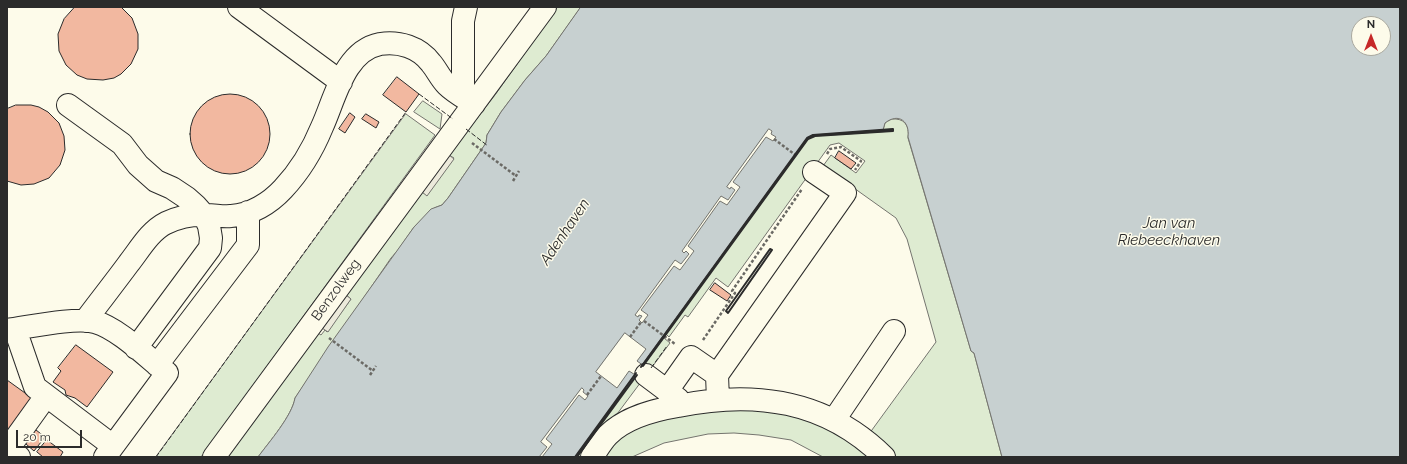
<!DOCTYPE html>
<style>
body{margin:0}
#map{position:relative;width:1407px;height:464px;overflow:hidden;background:#fdfbea;font-family:Raleway,sans-serif}
canvas{display:block}
.frame{position:absolute;inset:0;border:8px solid #2b2b2b;pointer-events:none}
.north{position:absolute;left:1351px;top:16px;width:40px;height:40px;box-sizing:border-box;background:#fdfbea;border:1px solid #a9a89e;border-radius:50%;rotate:0deg;font-size:11px;font-weight:700;line-height:16px;text-align:center;color:#2b2b2b}
.north::after{content:'';display:block;margin:auto;width:14px;height:18px;background:#c62828;clip-path:polygon(50% 0,100% 100%,50% 72%,0 100%)}
.scale{position:absolute;left:16px;top:430px;width:66px;height:18px;box-sizing:border-box;border:2px solid #2b2b2b;border-top:0;padding-left:5px;font-size:12px;line-height:14px;white-space:nowrap;color:#2b2b2b;-webkit-text-stroke:3px #fdfbea;paint-order:stroke}
</style>
<div id="map">
<canvas width="1407" height="464"></canvas>
<div class="frame"></div>
<div class="north">N</div>
<div class="scale">20 m</div>
</div>
<script>
const ctx = document.querySelector('canvas').getContext('2d');
ctx.lineJoin = 'round';
function paint(path, color) { ctx.fillStyle = color; ctx.fill(path, 'evenodd'); }
function trace(path, color, width, dash) { ctx.strokeStyle = color; ctx.lineWidth = width; ctx.lineCap = dash ? 'butt' : 'round'; ctx.setLineDash(dash || []); ctx.stroke(path); }
function drawText(font, color, halo, rows, align = 'center') {
  ctx.font = font + ' Raleway,sans-serif'; ctx.lineWidth = 3; ctx.setLineDash([]); ctx.textBaseline = 'middle'; ctx.strokeStyle = halo; ctx.fillStyle = color; for (const [text, x, y, turn = 0] of rows) {
    ctx.save(); ctx.translate(x, y); ctx.rotate((+turn || 0) * Math.PI / 180); ctx.textAlign = isNaN(turn) ? turn : align; if (halo) ctx.strokeText(text, 0, 0); ctx.fillText(text, 0, 0); ctx.restore();
  }
}
const green = new Path2D(`
 M558,7h23l-35,49 -21,24 -24,32 -14,23 -1,8 -38,55 -6,7 -8,3 -20,19 -16,23 -7,8 -96,140c-3,18 -26,44 -37,59h-31l91,-124 3,2 4,-5 2,2 24,-33 -5,-4 76,-103 5,3 27,-37 -5,-3 46,-60z
 M423,101l19,13 -2,15 -26,-17z
 M406,114l29,21 -234,322h-45z
 M892,119c12,-1 18,6 16,19l63,213 3,2 28,104h-109l-24,-23 67,-92 -29,-103 -11,-21 -73,-52 8,-11 25,18 9,-12 -26,-18 -9,2 -102,142 -12,-9 -28,39 -3,-2 -16,22 -3,-3 142,-195 7,-3 78,-5v-2l-10,1 2,-7z
 M664,338l6,5 -85,114h-8z
 M752,406l63,13 60,38h-52l-32,-17 -32,-5 -25,-2 -26,1 -44,9 -32,14h-30l22,-25 44,-18z`);
paint(green, '#deebd1');
trace(green, '#74746e', 1);
const parking = new Path2D(`
 M449,155l5,4 -27,37 -5,-4z
 M346,295l5,4 -23,33 -6,-4z`);
paint(parking, '#eceadb');
trace(parking, '#74746e', 1);
const water = new Path2D(`
 M581,7h819v450h-398l-28,-104 -3,-2 -63,-214c2,-15 -9,-25 -23,-14l-2,7 -70,5 -6,3 -232,319h-317c11,-15 34,-41 37,-59l33,-51 86,-120 17,-18 11,-4 6,-7 38,-55 1,-8 14,-23 24,-32 21,-24zM1359,24h24v24h-24z`);
paint(water, '#c7d0d0');
trace(water, '#74746e', 1);
const pier = new Path2D(`
 M769,129l3,2 -1,3 5,3 -3,4 -7,-4 -33,45 7,5 -13,18 -7,-4 -32,45 6,5 -14,19 -6,-4 -33,44 7,5 -6,8 -3,-3 3,-4 -3,-1 -1,2 -3,-2 40,-55 6,4 8,-10 -3,-3 -2,2 -2,-2 39,-55 7,4 7,-10 -4,-3 -1,2 -3,-2z
 M625,333l21,16 -9,12 7,5 -7,10 -8,-5 -12,17 -21,-16z
 M582,388l2,2 -1,2 5,4 -3,4 -6,-5 -33,44 6,5 -10,13h-3l8,-10 -6,-5z`);
paint(pier, '#fdfbea');
trace(pier, '#74746e', 1);
const building = new Path2D(`
 M75,7h46l11,11 6,16v15l-7,15 -10,10 -7,4 -11,2 -16,-1 -10,-4 -11,-10 -7,-14 -1,-17 6,-15z
 M397,77l22,17 -13,18 -23,-17z
 M190 134a40 40 0 1 1 80 0a40 40 0 1 1-80 0Z
 M16,105h15l8,2 9,5 11,11 5,13 1,14 -5,15 -11,13 -15,6 -13,1 -14,-4v-72z
 M350,113l5,4 -10,16 -6,-4z
 M366,114l13,8 -3,6 -14,-9z
 M839,151l17,12 -5,6 -16,-11z
 M715,283l16,12 -4,6 -17,-11z
 M76,345l37,27 -26,35 -12,-9 -9,-3 -1,-5 -12,-8 8,-11 -3,-3z
 M7,380l25,18 -24,34 -1,-1z
 M36,430l9,7 -11,14 -8,-7z
 M47,440l16,12 -3,5h-17l-6,-5z`);
paint(building, '#f2b8a0');
trace(building, '#2b2b2b', 1);
const minor = new Path2D(`
 M239,7l102,75
 M463,96v-75l3,-14
 M68,105l54,39 16,21 18,16 16,7 15,10 9,8 8,9 5,11 2,12 -1,10 -74,100
 M85,321c15,-20 30,-39 44,-58 11,-14 21,-32 37,-40 13,-6 27,-9 41,-8 8,0 16,2 24,1 20,-1 39,-13 52,-27 16,-17 30,-40 39,-62 13,-28 22,-76 58,-83 19,-3 39,3 51,19 6,7 9,15 16,22 7,7 18,13 27,19
 M15,329l20,58 78,59
 M7,330c23,-3 67,-13 88,-8 23,6 53,36 72,51l-62,84
 M157,365l91,-120v-33
 M646,375l32,24
 M667,391l24,-34 26,18
 M718,400l-1,-25 128,-182 -31,-21
 M834,420l60,-89
 M19,457l-11,-8 38,-53
 M214,457l331,-450
 M592,457c5,-7 10,-16 16,-22 18,-18 46,-25 70,-29 77,-16 148,-6 206,51`);
trace(minor, '#2b2b2b', 24);
trace(new Path2D(`
 M774,139l23,17
 M472,143l44,33
 M827,154l3,-5 11,-2 20,14 -6,9
 M513,181l6,-10
 M644,321l31,23
 M630,337l11,-15
 M329,338l44,33
 M703,340l32,-47 -3,-2 70,-102
 M370,375l6,-9
 M587,395l14,-19`), '#6a6964', 2.5, [3, 2]);
trace(minor, '#fdfbea', 22);
trace(new Path2D(`
 M419,94l34,25
 M466,129l22,17
 M651,368l16,-22
 M156,457l250,-345`), '#2b2b2b', 1, [5, 2]);
trace(new Path2D(`
 M770,249l2,1 -44,63 -2,-2z
 M641,367l166,-229 6,-3 80,-6v2l-78,5 -7,3 -165,227
 M575,457l61,-84
 M577,457l60,-82`), '#2b2b2b', 2);
drawText('14px', '#2b2b2b', '#fdfbea', [
 ["Benzolweg",336,290,-54]
]);
drawText('italic 15px', '#2b2b2b', '#fdfbea', [
 ["Jan van",1169,223],
 ["Riebeeckhaven",1169,240],
 ["Adenhaven",565,232,-56]
]);
</script>
